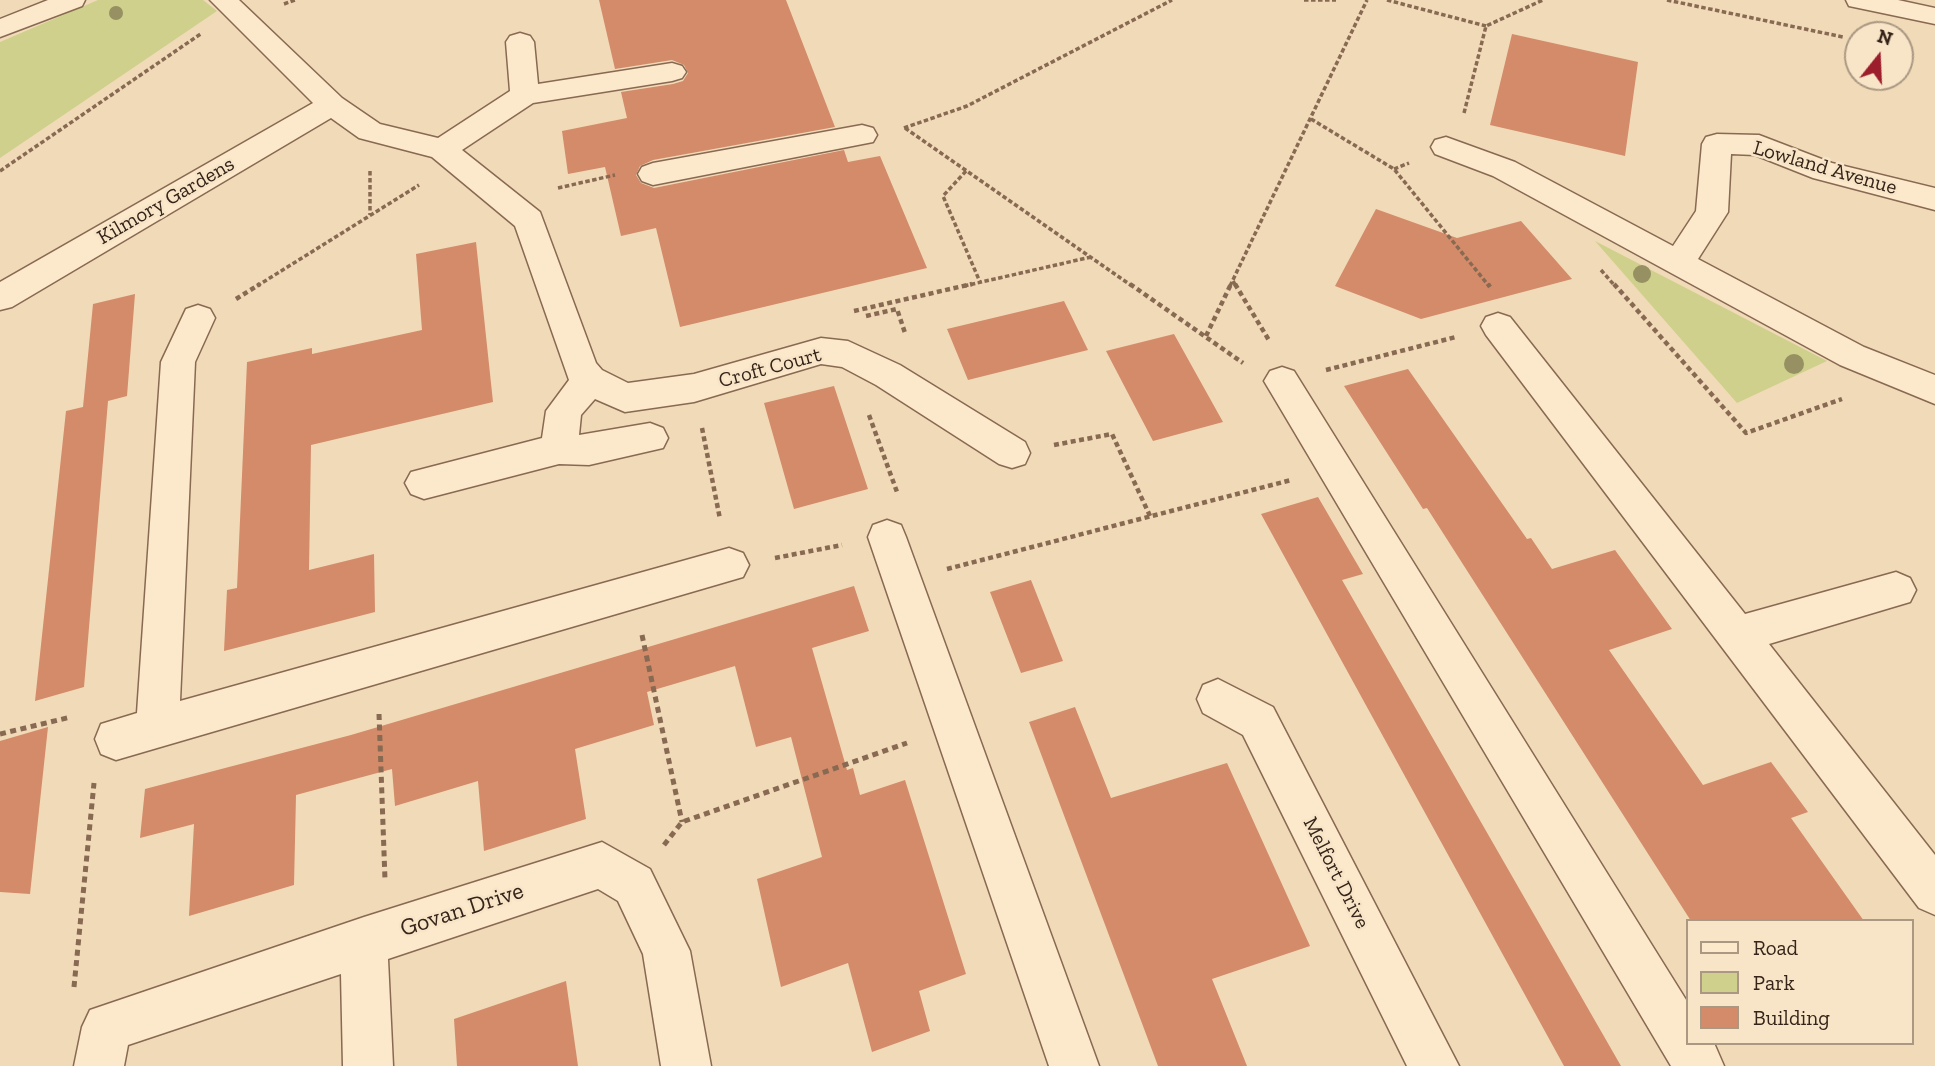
<!DOCTYPE html>
<style>
body{margin:0}
#map{position:relative;width:1935px;height:1066px;overflow:hidden;background:#f1dab8;font-family:"Zilla Slab",serif}
canvas{display:block}
.legend{position:absolute;left:1686px;top:919px;width:228px;height:126px;box-sizing:border-box;background:#f8e5c8;border:2px solid #aa9882;margin:0;padding:9px 12px;list-style:none;font-size:21px;color:#362419}
.legend li{display:flex;align-items:center;gap:14px;height:35px}
.legend b{width:35px;border:2px solid #aa9882}
.north{position:absolute;left:1844px;top:21px;width:70px;height:70px;box-sizing:border-box;background:#f8e5c8;border:2px solid #aa9882;border-radius:50%;rotate:18deg;font-size:19px;font-weight:700;line-height:28px;text-align:center;color:#362419}
.north::after{content:'';display:block;margin:auto;width:24px;height:32px;background:#9c1d2b;clip-path:polygon(50% 0,100% 100%,50% 72%,0 100%)}
</style>
<div id="map">
<canvas width="1935" height="1066"></canvas>
<ul class="legend">
<li><b style="height:9px;background:#fce8cb"></b>Road</li>
<li><b style="height:19px;background:#cfd08c"></b>Park</li>
<li><b style="height:19px;background:#d38b6a"></b>Building</li>
</ul>
<div class="north">N</div>
</div>
<script>
const ctx = document.querySelector('canvas').getContext('2d');
ctx.lineJoin = 'round';
function paint(path, color) { ctx.fillStyle = color; ctx.fill(path, 'evenodd'); }
function trace(path, color, width, dash) { ctx.strokeStyle = color; ctx.lineWidth = width; ctx.lineCap = dash ? 'butt' : 'round'; ctx.setLineDash(dash || []); ctx.stroke(path); }
function drawText(font, color, halo, rows, align = 'center') {
  ctx.font = font + ' "Zilla Slab",serif'; ctx.lineWidth = 5; ctx.setLineDash([]); ctx.textBaseline = 'middle'; ctx.strokeStyle = halo; ctx.fillStyle = color; for (const [text, x, y, turn = 0] of rows) {
    ctx.save(); ctx.translate(x, y); ctx.rotate((+turn || 0) * Math.PI / 180); ctx.textAlign = isNaN(turn) ? turn : align; if (halo) ctx.strokeText(text, 0, 0); ctx.fillText(text, 0, 0); ctx.restore();
  }
}
paint(new Path2D(`
 M98,0h105l14,11 -217,147v-116z
 M1595,241l232,120 -90,42z`), '#cfd08c');
paint(new Path2D(`
 M599,0h187l49,127 -182,33 -13,6 -4,9 5,8 13,5 190,-38 4,12 32,-6 47,112 -247,59 -24,-99 -35,8 -16,-69 -37,7 -6,-43 65,-13 -6,-26 52,-8 10,-3 5,-8 -4,-8 -12,-5 -57,9z
 M1512,34l126,28 -13,94 -135,-31z
 M1376,209l81,29 64,-17 51,58 -151,40 -86,-33z
 M476,242l17,160 -182,43 -2,125 65,-16 1,58 -151,39 3,-61 10,-2 10,-226 65,-14v6l110,-24 -6,-76z
 M135,294l-8,102 -19,5 -24,286 -49,14 31,-290 17,-4 10,-103z
 M1064,301l24,49 -120,30 -21,-51z
 M1174,334l49,88 -70,19 -47,-90z
 M1408,369l119,170 4,-1 21,31 63,-19 57,79 -63,21 94,135 68,-23 37,50 -17,6 73,103h-173l-264,-413 -4,1 -79,-123z
 M834,386l34,103 -74,20 -30,-106z
 M1318,497l45,77 -21,6 279,486h-57l-303,-552z
 M1031,580l32,81 -42,12 -31,-81z
 M854,586l15,45 -57,17 35,122 6,-2 7,27 45,-15 61,194 -47,17 11,40 -58,21 -24,-89 -67,24 -24,-108 65,-22 -31,-120 -35,10 -21,-81 -88,26 7,33 -79,24 11,70 -102,32 -6,-70 -83,25 -3,-37 -96,26 -2,90 -105,31 5,-92 -54,14 5,-49 206,-54z
 M1075,707l36,91 116,-35 83,183 -98,33 35,87h-89l-129,-344z
 M48,727l-18,167 -30,-2v-151z
 M566,981l12,85h-121l-3,-47z`), '#d38b6a');
const minor = new Path2D(`
 M48,0h37l-3,6 -82,31v-18z
 M210,0h29l103,98 38,26 58,14 72,-47 -4,-49 4,-6 10,-3 10,3 4,6 4,42 134,-21 10,3 4,6 -4,6 -10,3 -139,22 -71,47 78,62 56,151 6,7 26,13 66,-9 127,-36 27,3 52,24 125,77 5,11 -5,11 -13,4 -13,-4 -123,-79 -34,-18 -21,-3 -127,38 -69,10 -30,-13 -14,16 -2,20 71,-12 13,5 5,10 -5,10 -74,17 -30,-1 -135,35 -13,-5 -6,-11 6,-11 131,-34 4,-27 23,-31 -54,-154 -83,-69 -73,-19 -28,-20 -319,189 -12,3v-28l313,-179z
 M1846,0h52l37,8v16l-86,-18z
 M862,125l11,3 4,7 -4,7 -220,43 -11,-4 -4,-7 4,-7 11,-4z
 M1717,134l42,1 73,28 103,25v22l-122,-32 -58,-23 -24,-1 -3,58 -30,47 166,88 71,28v29l-95,-39 -347,-189 -58,-22 -4,-7 4,-7 11,-3 69,25 158,84 23,-35 6,-67 4,-7z
 M198,305l12,4 5,9 -20,44 -15,339 549,-153 14,5 6,12 -6,12 -586,171 -41,12 -15,-6 -6,-15 6,-15 36,-11 24,-351 25,-53z
 M1498,313l12,4 235,297 151,-42 14,6 6,12 -6,12 -141,42 166,211v60l-16,-7 -433,-573 -5,-9 5,-9z
 M1282,367l12,4 394,632v40h26l10,23h-53l-401,-675 -6,-10 6,-10z
 M887,520l14,5 5,12 193,529h-50l-181,-529 5,-12z
 M1218,679l55,28 186,359h-52l-164,-331 -40,-22 -6,-14 6,-14z
 M602,842l48,27 40,82 21,115h-50l-18,-112 -25,-53 -20,-12 -210,70 5,107h-50l-2,-92 -213,71 -4,21h-50l8,-39 8,-17 274,-93z`);
trace(minor, '#886952', 3);
trace(new Path2D(`
 M1304,0h32
 M1387,0l99,26
 M1667,0l176,37
 M284,4l11,-4
 M1464,113l22,-87 57,-26
 M1311,119l83,50 95,117
 M904,128l63,-22 205,-106
 M905,128l227,158
 M1394,169l15,-6
 M0,171l202,-138
 M370,171v44
 M966,171l-23,25 37,86
 M558,188l57,-13
 M1601,270l14,16
 M1233,281l3,5
 M257,286l162,-101
 M964,286l127,-29
 M1230,286l137,-286`), '#886952', 3.5, [4.5, 2.5]);
trace(new Path2D(`
 M1130,284l113,79
 M1235,284l35,58
 M1488,284l2,3
 M1614,284l132,149 96,-34
 M236,299l24,-15
 M854,311l118,-27
 M866,316l31,-7 8,24
 M1206,336l25,-52
 M1326,370l130,-33
 M869,415l28,77
 M702,428l18,91
 M1054,445l58,-11 38,82
 M775,558l67,-13
 M947,569l344,-89`), '#886952', 4.5, [5, 3.5]);
trace(new Path2D(`
 M642,635l40,187
 M379,714l6,166
 M0,734l71,-17
 M664,845l18,-23 225,-79
 M74,987l20,-204`), '#886952', 5, [6, 4.5]);
paint(minor, '#fce8cb');
ctx.fillStyle = '#969063';
for (const [x, y, r] of [
 [116,13,7],
 [1642,274,9],
 [1794,364,10]
]) { ctx.beginPath(); ctx.arc(x, y, r, 0, 2 * Math.PI); ctx.fill(); }
drawText('21px', '#362419', '#f8e5c8', [
 ["Lowland Avenue",1825,168,16],
 ["Kilmory Gardens",166,201,-30],
 ["Croft Court",770,368,-15],
 ["Melfort Drive",1336,873,63]
]);
drawText('24px', '#362419', '#f8e5c8', [
 ["Govan Drive",462,910,-18]
]);
</script>
